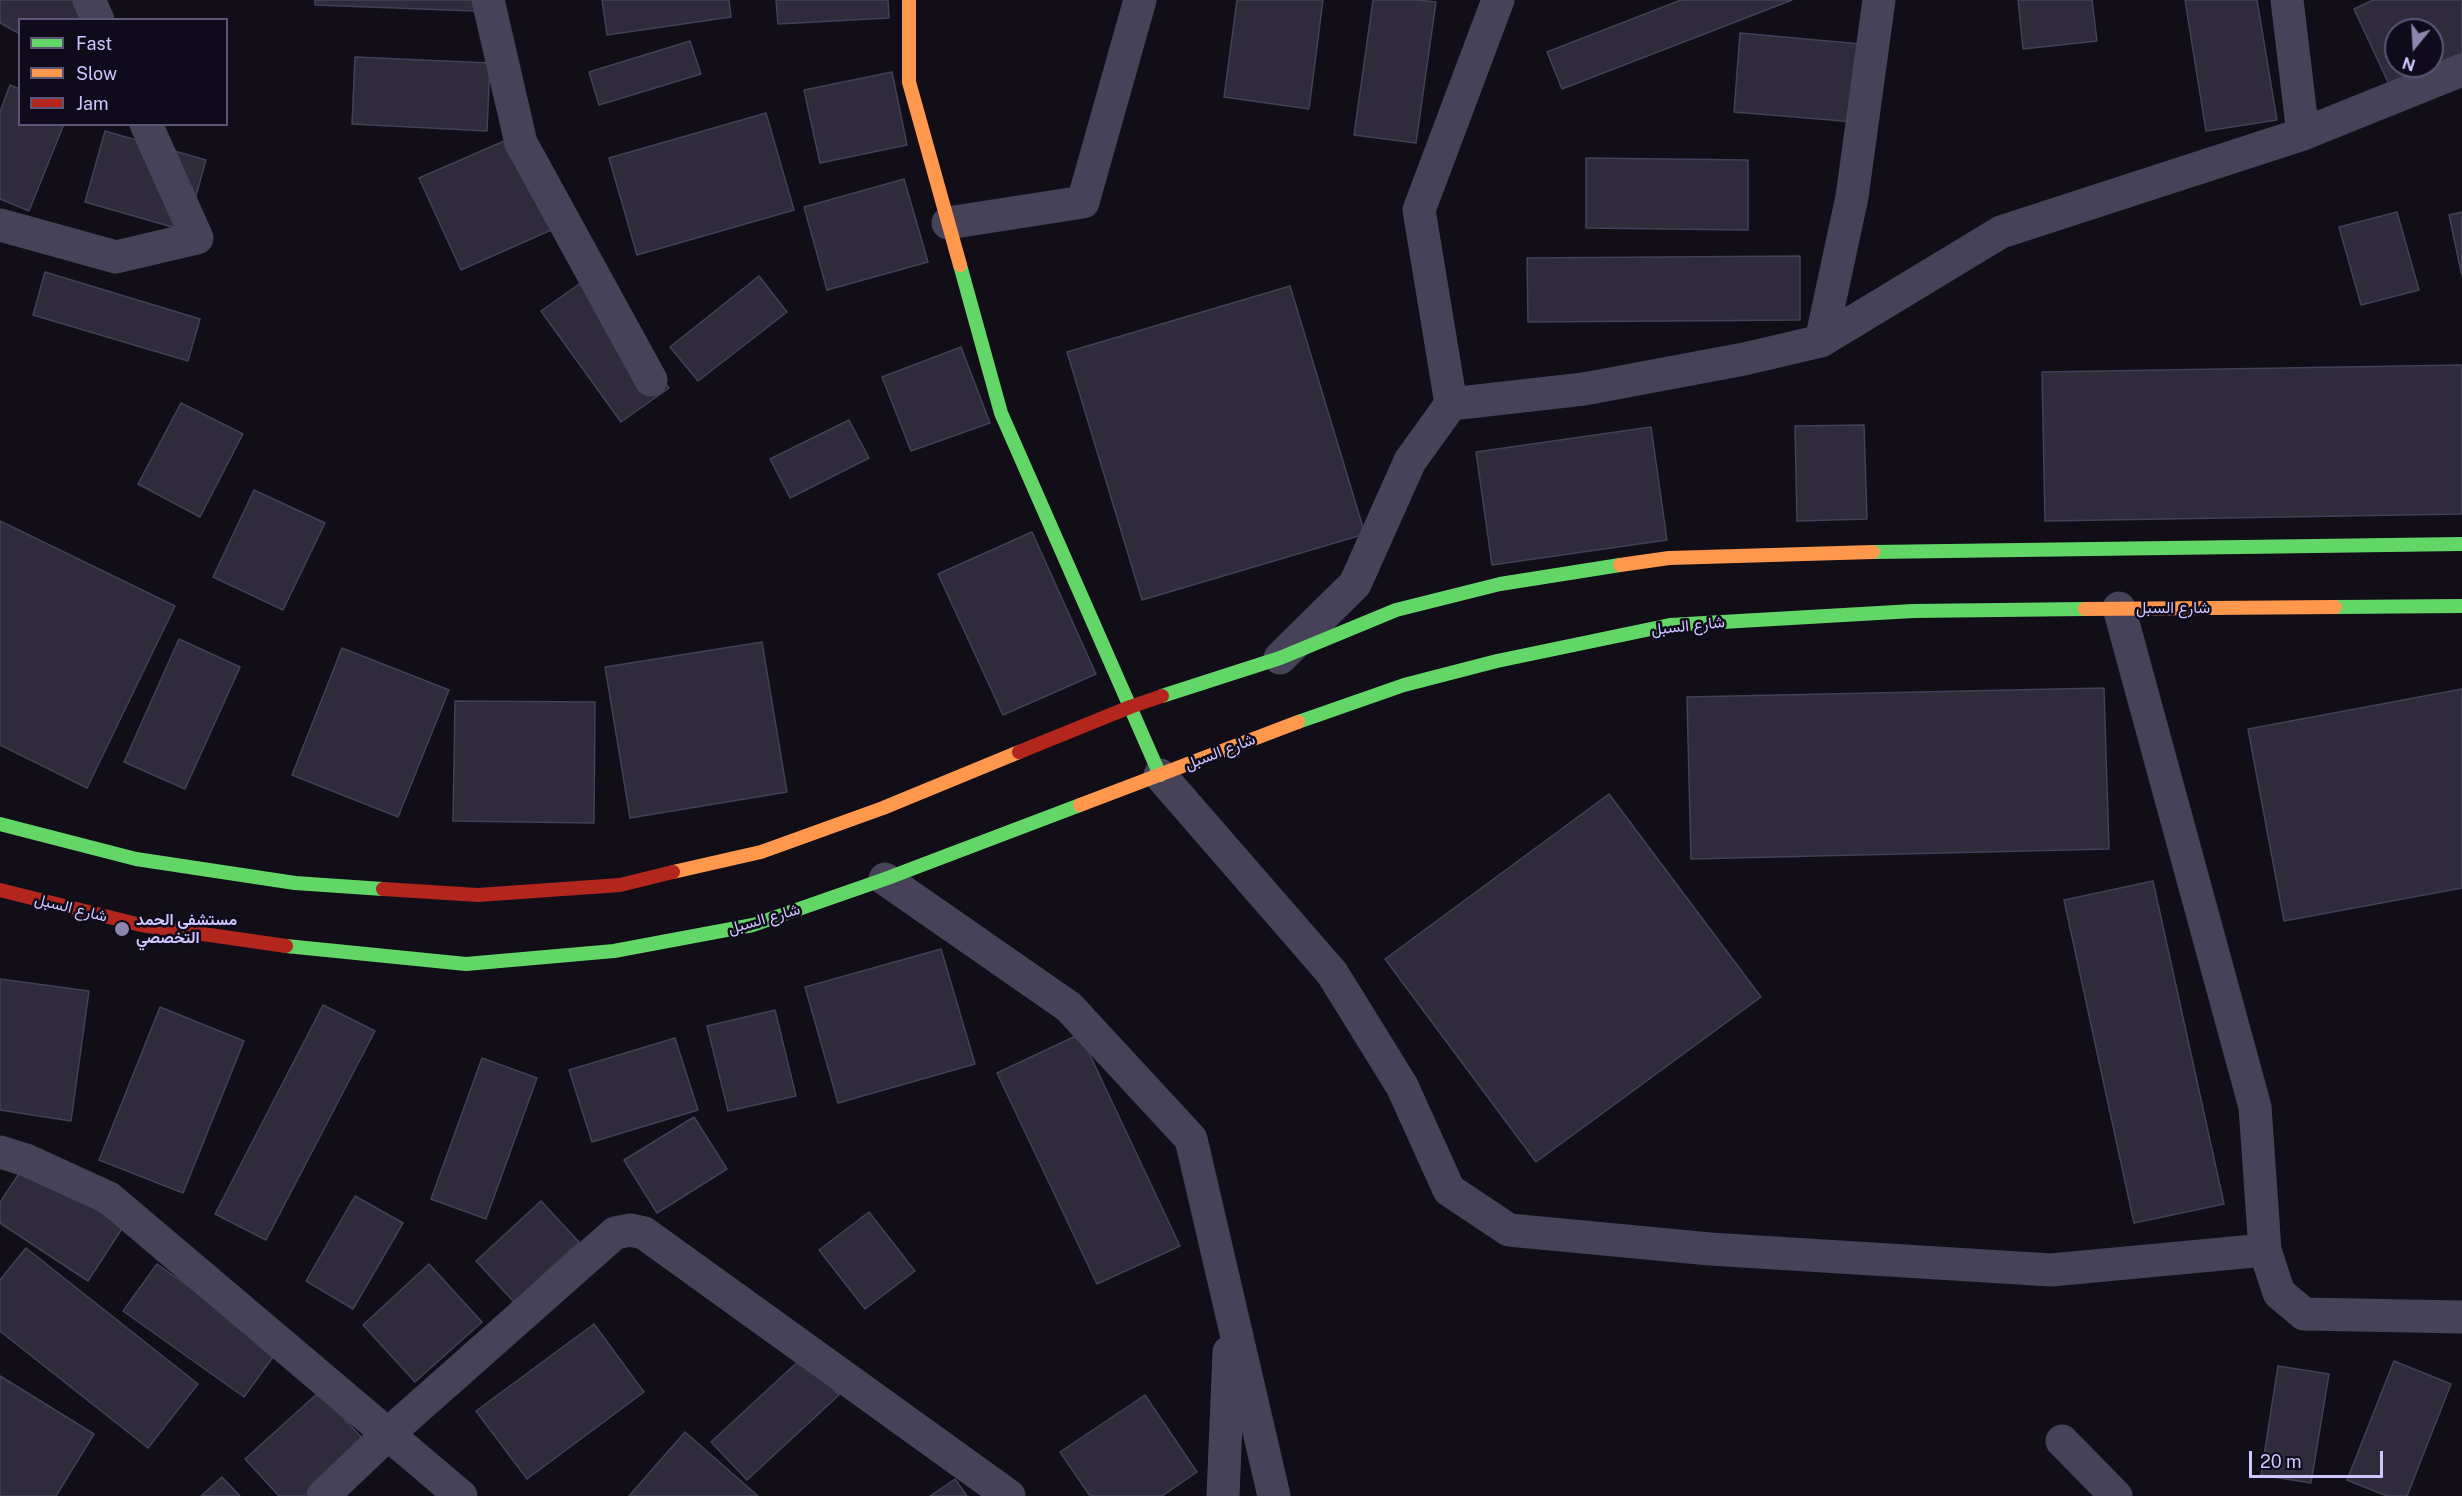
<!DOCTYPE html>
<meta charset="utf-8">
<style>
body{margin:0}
#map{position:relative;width:2462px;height:1496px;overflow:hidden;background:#110e18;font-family:"Public Sans",sans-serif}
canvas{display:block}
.legend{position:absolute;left:18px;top:18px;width:210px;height:108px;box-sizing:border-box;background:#0f0b1b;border:2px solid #5c5576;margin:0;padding:8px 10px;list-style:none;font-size:18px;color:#cfc5ff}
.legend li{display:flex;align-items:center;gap:12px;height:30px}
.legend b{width:30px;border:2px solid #5c5576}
.north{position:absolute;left:2384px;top:18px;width:60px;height:60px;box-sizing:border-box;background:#0f0b1b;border:2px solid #5c5576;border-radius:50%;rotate:198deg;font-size:16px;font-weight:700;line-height:24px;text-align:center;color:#cfc5ff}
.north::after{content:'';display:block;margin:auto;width:21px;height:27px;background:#8c85ae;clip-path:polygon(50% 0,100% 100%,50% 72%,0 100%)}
.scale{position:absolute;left:2249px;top:1451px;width:134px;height:27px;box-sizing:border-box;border:3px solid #cfc5ff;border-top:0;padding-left:8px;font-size:18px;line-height:21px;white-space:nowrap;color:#cfc5ff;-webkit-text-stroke:4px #0f0b1b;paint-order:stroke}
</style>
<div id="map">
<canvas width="2462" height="1496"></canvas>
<ul class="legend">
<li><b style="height:8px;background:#63d668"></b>Fast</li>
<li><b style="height:8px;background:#ff974d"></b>Slow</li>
<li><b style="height:8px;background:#b3261e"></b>Jam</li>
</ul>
<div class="north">N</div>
<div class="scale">20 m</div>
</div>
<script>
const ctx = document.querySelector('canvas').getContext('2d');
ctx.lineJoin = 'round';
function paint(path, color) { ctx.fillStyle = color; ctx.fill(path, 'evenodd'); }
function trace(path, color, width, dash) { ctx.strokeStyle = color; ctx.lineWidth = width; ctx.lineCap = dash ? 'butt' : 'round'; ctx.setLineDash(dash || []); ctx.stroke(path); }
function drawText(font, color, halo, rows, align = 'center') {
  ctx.font = font + ' "Public Sans",Vazirmatn,sans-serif'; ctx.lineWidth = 5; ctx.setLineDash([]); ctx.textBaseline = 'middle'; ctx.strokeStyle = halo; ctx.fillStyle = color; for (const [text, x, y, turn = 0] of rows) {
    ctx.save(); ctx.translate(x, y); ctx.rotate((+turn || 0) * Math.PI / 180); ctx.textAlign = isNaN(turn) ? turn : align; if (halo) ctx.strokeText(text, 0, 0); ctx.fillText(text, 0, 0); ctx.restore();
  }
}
const building = new Path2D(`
 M0,0h91l-10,20h-61v14l-20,-11z
 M315,0h160l-1,11 -159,-6z
 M602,0h127l2,17 -124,18z
 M776,0h112l1,18 -111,6z
 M1237,0h86l-14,109 -85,-12z
 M1373,0h45l18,2 -20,141 -62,-8z
 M1681,0h111l-230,89 -15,-37z
 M2018,0h74l5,41 -74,8z
 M2185,0h72l20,120 -71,11z
 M2373,0h89v64l-68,31 -40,-86zM2396,30h36v36h-36z
 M1740,33l121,11 -6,78 -121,-10z
 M690,41l11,33 -102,31 -10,-33z
 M355,57l135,6 -3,68 -135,-7z
 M892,72l15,73 -87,18 -16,-73z
 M10,85l10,4v35h44l-35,87 -29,-12v-87z
 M766,113l28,97 -157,45 -28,-97z
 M105,131l101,29 -20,71 -101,-29z
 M525,132l42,91 -106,47 -42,-92z
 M1586,158l162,2v70l-162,-2z
 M904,179l24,83 -101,28 -23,-83z
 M2397,212l22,78 -58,15 -22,-78z
 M2462,212v64l-13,-61z
 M1800,256v64l-272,2 -1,-64z
 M45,272l155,47 -12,42 -155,-46z
 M759,276l28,36 -89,69 -28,-34z
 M589,277l80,111 -48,34 -80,-111z
 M1290,286l75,248 -223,66 -75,-248z
 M961,347l29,76 -79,28 -29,-74z
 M2462,365v149l-417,7 -3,-149z
 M181,403l62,31 -43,83 -62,-33z
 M849,420l20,38 -79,40 -20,-39z
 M1864,425l3,94 -70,2 -2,-95z
 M1651,427l16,113 -175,25 -16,-113z
 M254,490l71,33 -42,87 -70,-33z
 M0,521l175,85 -88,182 -87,-43z
 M1032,532l64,142 -93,41 -65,-141z
 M179,639l61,28 -55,122 -61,-27z
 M762,642l25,150 -157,26 -25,-151z
 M342,648l107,42 -51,127 -106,-42z
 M2104,688l5,161 -418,10 -4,-162z
 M2462,689v199l-178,33 -36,-192z
 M455,701l140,1 -1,121 -141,-2z
 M1609,794l152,203 -225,165 -151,-203z
 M2153,881l71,323 -90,19 -70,-323z
 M941,949l34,115 -137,39 -33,-116z
 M0,979l89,12 -18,130 -71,-11z
 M323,1005l52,26 -109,209 -51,-26z
 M160,1007l84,34 -61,152 -84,-33z
 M775,1010l21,86 -68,15 -21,-85z
 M1080,1034l100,212 -83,38 -100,-211z
 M675,1038l23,72 -106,32 -23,-72z
 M482,1058l55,20 -51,141 -55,-20z
 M694,1117l33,52 -70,44 -33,-53z
 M26,1163l97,64 -35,54 -88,-58v-21z
 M355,1196l48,27 -50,86 -47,-28z
 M541,1201l38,41 -65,60 -38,-41z
 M869,1212l46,59 -50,38 -46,-59z
 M26,1248l172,136 -50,64 -148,-117v-51z
 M157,1264l121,86 -34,47 -121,-86z
 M429,1264l53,58 -67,60 -52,-57z
 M594,1324l50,68 -117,87 -51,-68z
 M804,1356l35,39 -92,85 -36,-38z
 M2394,1361l57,23 -44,112h-20l-40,-16z
 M2278,1366l51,8 -18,109 -50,-8z
 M0,1376l94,58 -38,62h-56z
 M319,1392l46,49 -61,55h-25l-34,-37z
 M1145,1395l52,77 -35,24h-72l-30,-44z
 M685,1432l73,64h-129z
 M222,1477l18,19h-39z
 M955,1479l12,17h-37z`);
paint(building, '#2f2b3b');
trace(building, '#444057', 1.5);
trace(new Path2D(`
 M89,0l9,20
 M488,0l33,143 130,237
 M2287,0l16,134
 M948,223l135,-21 57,-202
 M0,225l116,32 81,-19 -51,-114
 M1821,341l31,-144 27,-197
 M1451,404l-32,-194 79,-210
 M2119,608l136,499 10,143 14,43 25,21 158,3
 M1280,658l75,-74 55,-123 41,-57 133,-15 160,-30 77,-18 180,-109 302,-98 159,-64
 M1160,775l172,198 70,113 47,104 60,40 201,19 341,21 214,-20
 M885,879l184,128 122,132 83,357
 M0,1152l26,8 83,38 352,298
 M2062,1441l54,55
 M323,1496l65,-62 227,-201 15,-3 14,3 365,263
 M1223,1496l6,-144`), '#464359', 33);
trace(new Path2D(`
 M960,265l41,148 159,362
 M1873,552l589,-8
 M2335,607l127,-1
 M1162,696l118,-38 116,-48 104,-26 120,-19
 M1298,722l106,-37 93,-24 173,-36 243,-14 172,-2
 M0,824l136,35 159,24 88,6
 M286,946l180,18 148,-13 139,-26 132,-46 195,-74`), '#63d668', 14);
trace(new Path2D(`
 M909,0v82l51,183
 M1620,565l49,-7 204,-6
 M2085,609l250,-2
 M1080,805l218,-83
 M673,872l88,-20 122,-44 136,-56`), '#ff974d', 14);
trace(new Path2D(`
 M1019,752l111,-45 32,-11
 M383,889l95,6 142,-10 53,-13
 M0,890l141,35 145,21`), '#b3261e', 14);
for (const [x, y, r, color] of [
 [122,929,8,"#8c85ae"]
]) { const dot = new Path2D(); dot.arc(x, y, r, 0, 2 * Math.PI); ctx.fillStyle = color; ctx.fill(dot); trace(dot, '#0f0b1b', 2); }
drawText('16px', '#cfc5ff', '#0f0b1b', [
 ["شارع السبل",2173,608],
 ["شارع السبل",1688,626,-6],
 ["شارع السبل",1220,752,-21],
 ["شارع السبل",71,908,14],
 ["شارع السبل",764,919,-16]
]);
drawText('bold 16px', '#cfc5ff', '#0f0b1b', [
 ["مستشفى الحمد",136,920],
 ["التخصصي",136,938]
], 'left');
</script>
